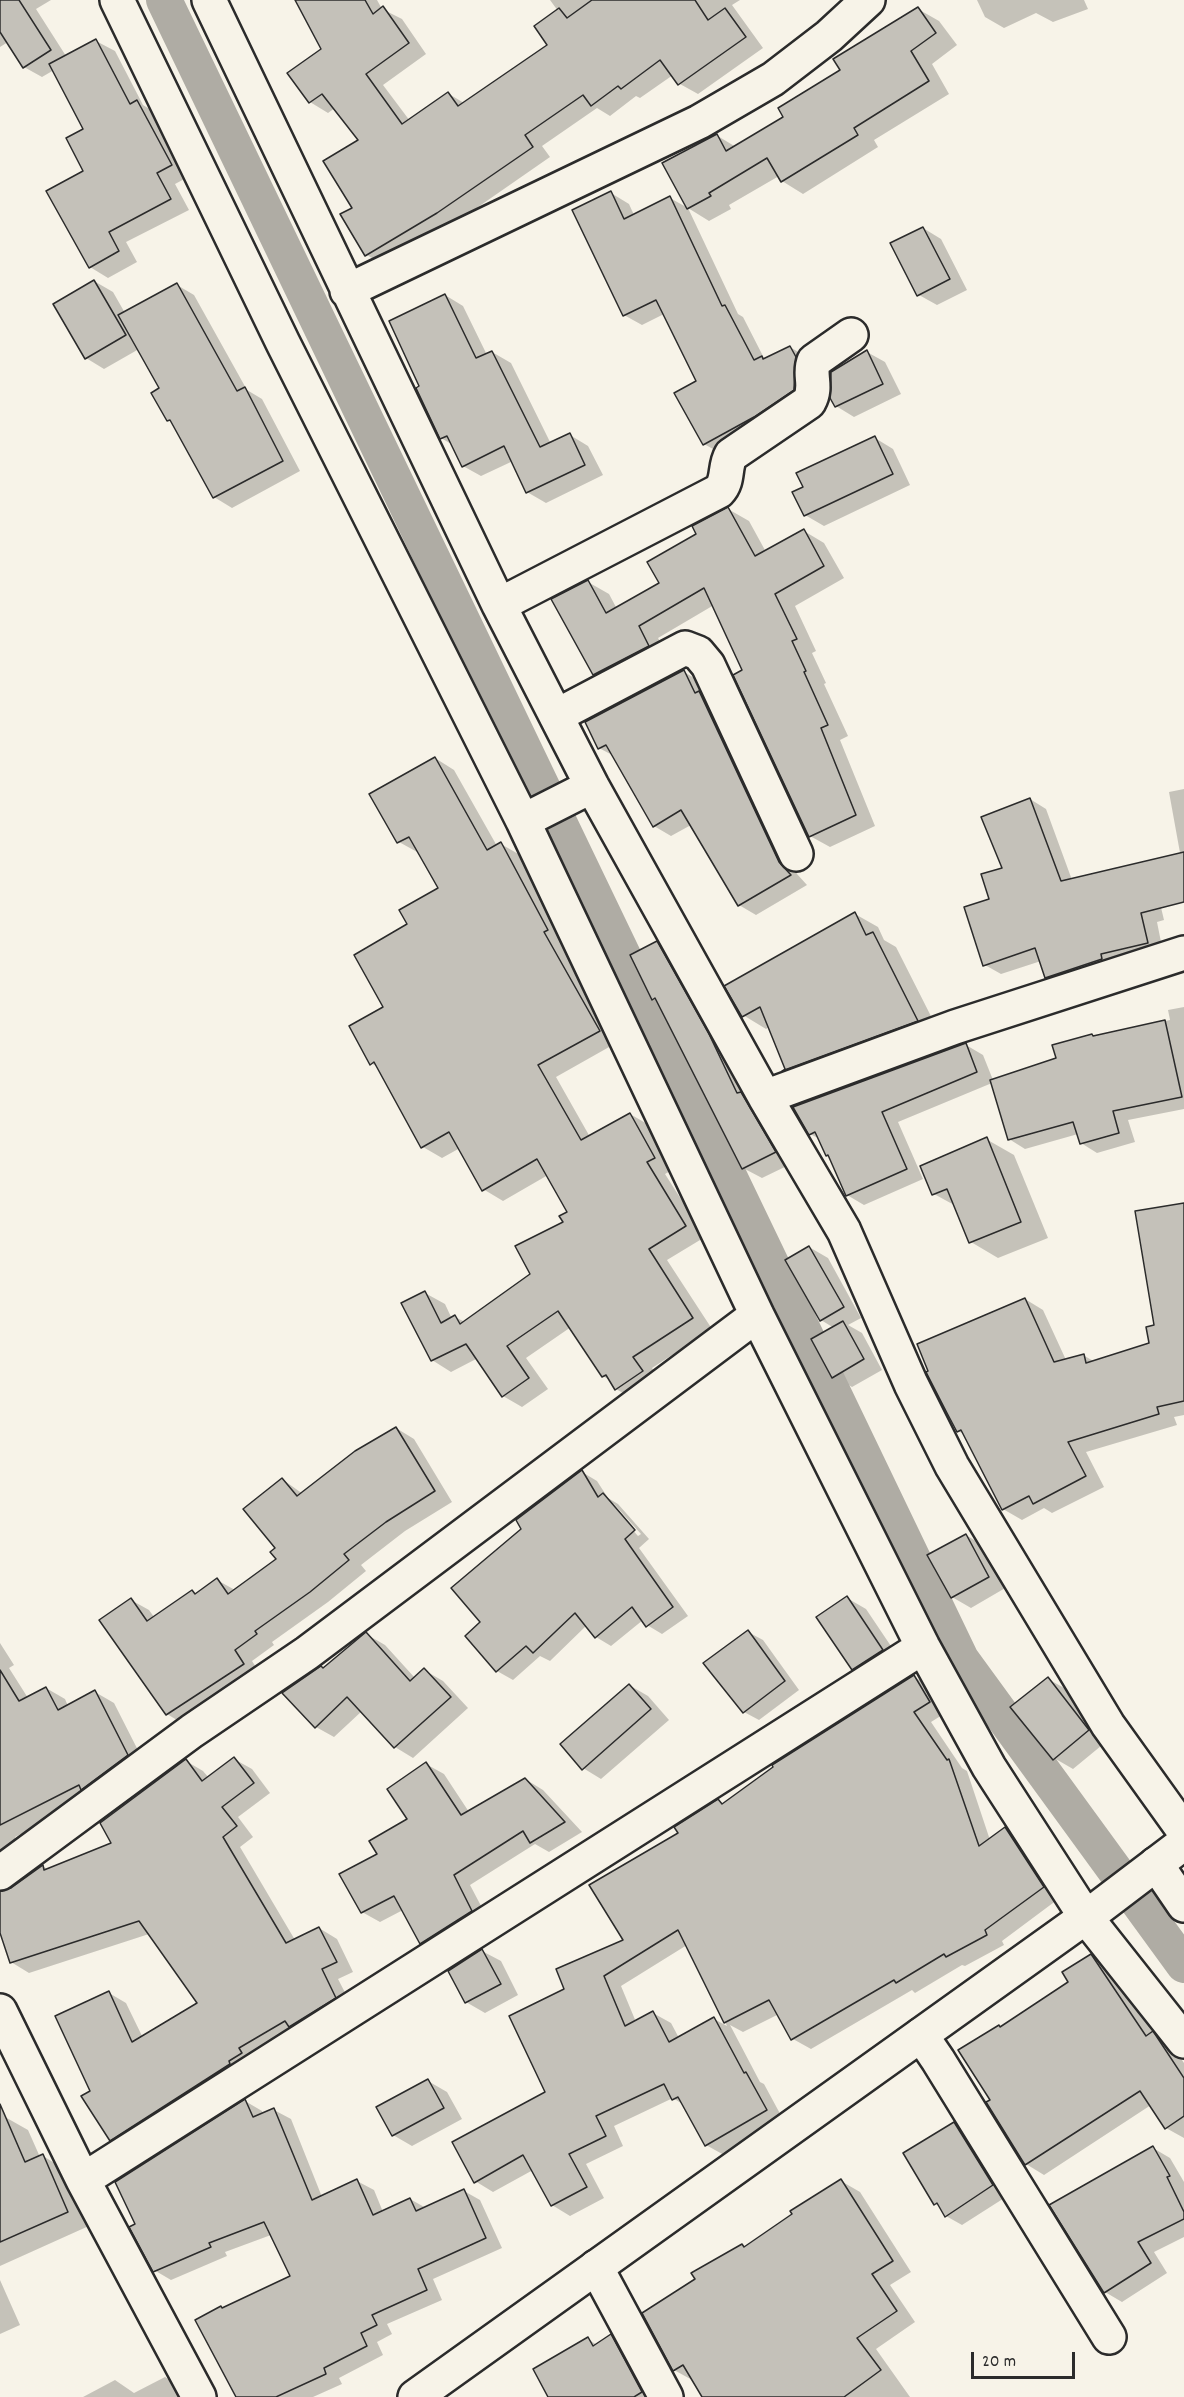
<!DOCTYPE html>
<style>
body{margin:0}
#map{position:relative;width:1184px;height:2397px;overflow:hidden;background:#f7f3e8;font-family:Dekko,sans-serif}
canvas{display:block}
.scale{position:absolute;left:971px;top:2352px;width:104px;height:27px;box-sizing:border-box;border:3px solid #2b2b2b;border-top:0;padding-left:8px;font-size:18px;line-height:21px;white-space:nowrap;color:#2b2b2b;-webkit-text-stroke:4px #f7f3e8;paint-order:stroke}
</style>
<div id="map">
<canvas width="1184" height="2397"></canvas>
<div class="scale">20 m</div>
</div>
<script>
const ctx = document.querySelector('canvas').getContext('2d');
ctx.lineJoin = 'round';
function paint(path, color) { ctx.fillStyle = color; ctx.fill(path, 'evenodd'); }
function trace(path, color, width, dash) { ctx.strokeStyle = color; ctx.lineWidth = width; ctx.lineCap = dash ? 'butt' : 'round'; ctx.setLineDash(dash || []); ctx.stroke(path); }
paint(new Path2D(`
 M0,0h51l-15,9 30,47 30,-15 19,10 28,54 13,8 34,63 -15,8 14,26 -63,32 11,20 -29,16 -18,-11 -5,-138 -31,-59 -12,7 -18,-10 -16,-25 -8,5z
 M297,0h80l5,9 20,10 24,35 -43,31 27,36 39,-27 15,9 85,-58 9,-34 -8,-11h190l-8,5 31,43 -65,46 -18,-10 -7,-9 -33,23 -4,-2 -26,20 -13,-8 -55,38 8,11 -95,66 -70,43 -18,-11 -13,-47 6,-68 -25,-32 -7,5 -18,-11 13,-52z
 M977,0h107l4,9 -35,13 -17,-9 -32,15 -19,-11z
 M918,9l21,12 18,24 -25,19 17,30 -75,46 4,7 -75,47 -21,-13 -3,-5 -50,29 2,4 -22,12 -21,-13 28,-73 20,12 49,-30z
 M611,193l18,11 5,11 36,-17 18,10 50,106 5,3 22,43 25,-13 18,11 3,42 -89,54 -18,-10 -6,-63 -34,-67 -22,11 -18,-10z
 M923,228l18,11 26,51 -30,15 -18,-10z
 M94,281l19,11 12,21 52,-28 17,10 53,95 15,9 38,72 -68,37 -18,-11 -41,-75 -5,-2 -7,-31 -22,-40 -35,20 -18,-11z
 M445,295l18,11 24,49 5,-3 19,11 40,81 19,-9 18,11 15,29 -57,28 -19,-11 -14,-31 -32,15 -18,-10 -10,-21 -12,-7 -20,-51z
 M867,352l18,10 16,32 -47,23 -18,-11z
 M875,438l18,11 17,36 -86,41 -19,-11z
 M728,509l21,12 17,31 38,-21 20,12 20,35 -49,28 21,45 -4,2 14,30 -2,1 24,52 -8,4 35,86 -45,21 -20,-11 -66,-165 -30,-66 -56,33 11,19 -55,29 -20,-12 -6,-92 21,12 8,15 44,-25 37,-50z
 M684,672l17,10 16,21 80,171 10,11 -51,30 -17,-10 -48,-80 -20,11 -17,-10 -40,-70 -15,-8z
 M435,758l19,12 43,76 4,-2 19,11 46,86 -4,2 56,99 -62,35 34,60 40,-23 19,11 25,44 -9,5 40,63 -38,23 45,69 -60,39 9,14 -26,18 -19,-11 -5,-8 -8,-5 -32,-49 -45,31 22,31 -26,18 -19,-11 -25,-38 -27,14 -19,-12 -7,-67 20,11 7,15 3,-2 10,5 67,-47 37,-63 -21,-37 -45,26 -20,-12 -23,-41 -18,10 -19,-11 -44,-79 -8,-5 38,-138 31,-36 -21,-36 -20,-11z
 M1184,789v86l-15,-83z
 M1030,799l16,10 26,71 81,-6 11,46 -7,2 6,30 -101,34 -16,-9 -5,-16 -40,13 -16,-9 6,-65z
 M855,914l23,13 6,13 12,7 44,87 -134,49 -21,-12 2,-1 -18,-43 -3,2 -23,-14z
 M657,943l19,11 117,209 -31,15 -19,-10 -84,-166 -6,-3z
 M1184,1007v102l-56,11 7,22 -38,11 -16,-10 -3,-9 -53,15 -16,-10 -17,-56 -94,39 25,57 -59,26 -17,-10 -17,-38 -3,-2 -7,-16 -10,-5 156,-89 17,10 10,25 65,-21 34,-24 3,2 75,-17 -2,-10z
 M986,1139l28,16 34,83 -50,20 -27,-16 -15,-36 -22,-12z
 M1184,1207v208l-10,2 3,8 -91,27 18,35 -52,26 -8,-5 -22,12 -19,-11 -37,-74 -8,-4 67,-132 18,11 23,50 17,-5 12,7 56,-18z
 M809,1247l19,11 33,60 -13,7 14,8 20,37 -30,17 -19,-11 1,-48 -13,-8z
 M396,1428l18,11 38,63 -47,29 -44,34 5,6 -38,31 -56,40 2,3 -22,16 9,14 -76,50 -18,-11 -36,-114 18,10 5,7 38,-25 5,2 20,-14 18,10 43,-30 -1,-12 5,-69 21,15z
 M582,1472l15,9 11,17 10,6 31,35 -10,9 49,68 -26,18 -15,-9 -4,-5 -32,26 -15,-9 -9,-12 -37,36 -10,-5 -27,24 -16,-9 -30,-35 15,-14 41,-92zM610,1504h4l27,30 -3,2z
 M966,1535l18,11 23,41 -36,21 -19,-11z
 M847,1598l19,11 35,52 -29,18 -19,-10z
 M748,1632l15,8 36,50 -40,30 -15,-8 -39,-49z
 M366,1634l19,11 30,33 9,-8 19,11 25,27 -55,50 -18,-11 -33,-36 -28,26 -18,-10 8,-58z
 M0,1643l14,22 -5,3 19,30 18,-10 19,11 3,7 27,-14 19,11 32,63 -50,30 -81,41 9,19 -24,28z
 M914,1677l18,10 15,25 -16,10 31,46 5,3 23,69 15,-11 18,10 38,58 -59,44 2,4 -39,21 -3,-1 -47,28 -3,-3 -101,59 -18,-10 -14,-25 -36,18 -13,-7 30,57 4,2 20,37 -60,34 -18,-10 -22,-40 -11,-7 -59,28 9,20 -37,18 18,34 -34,18 -18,-11 -19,-35 -40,22 -18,-11 72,-88 19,-103 59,-50 55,-107 38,-32 6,3zM687,1945l40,81 -13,-7 -35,19 -8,-15 -18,-10 -17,9 -15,-36z
 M1048,1679l18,10 41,52 -34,28 -19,-11z
 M629,1685l19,11 21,24 -68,59 -18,-11z
 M234,1759l18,10 18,24 -32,24 15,20 -13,10 55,93 24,-12 18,11 16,33 -15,7 15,29 -224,142 -18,-10 -19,-49 17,-98 17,10 17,35 56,-35 -50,-69 -120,39 -18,-11 -11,-34v-38l1,3 11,-4 31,-23 5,4 65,-26 73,-83 17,10 6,7z
 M426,1764l18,10 25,38 56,-33 18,11 39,42 -33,20 -14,-8 -65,41 19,36 -51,32 -17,-10 -18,-33 -23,12 -18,-10 17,-57 30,-36z
 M482,1951l19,10 17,34 -33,18 -19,-11z
 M1091,1955l18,11 46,69 16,9 13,19v75l-18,-10 -15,-23 -107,70 -18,-11 -34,-64 9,-72 69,-46z
 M428,2081l19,11 15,27 -50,27 -19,-11 -15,-27z
 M245,2101l17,10 1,3 11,-4 17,9 31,78 35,-16 17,9 9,22 27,-13 16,9 38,-17 16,9 22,48 -69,31 9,21 -55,24 5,10 -15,8 6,13 -44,23 3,6 -29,13h-75l-15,-88 69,-32 -21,-42 -46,17 2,4 -56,24 -17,-10 -17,-45z
 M5,2117l23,13 12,27 3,-1 23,14 25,55 -91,41v-147z
 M954,2124l16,9 39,62 -47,30 -16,-9 -5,-9 -6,-3z
 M1153,2148l17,10 14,24v55l-30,15 13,21 -45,29 -17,-10 -53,-87z
 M841,2181l19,11 51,80 -21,13 25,37 -39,27 34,48h-206l-10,-16 -20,-11 23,-91 45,-34 4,2z
 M0,2280l20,45 -20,9z
 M611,2336l18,10 27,51h-106l38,-58 9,6z
 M165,2377l18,11 5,9h-105l32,-17 19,13z`), '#0003');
trace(new Path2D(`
 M164,0l797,1659 223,306`), '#afaca4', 36);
const building = new Path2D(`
 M0,0h19l32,50 -28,18 -23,-36z
 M295,0h70l8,14 10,-8 26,37 -43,31 36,50 46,-32 10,14 89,-61 -13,-19 25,-18 8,10 25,-18h103l13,20 17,-12 21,29 -68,48 -18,-25 -39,29 -3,-3 -27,20 -8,-11 -58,40 8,12 -96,66 -72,43 -25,-42 12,-6 -29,-47 35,-21 -36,-46 -13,9 -22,-30 34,-24z
 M918,7l18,26 -25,18 18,30 -75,47 4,7 -77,47 -14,-24 -58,35 2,3 -24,13 -25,-46 55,-29 9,17 57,-34 -5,-9 62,-38 -7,-11z
 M96,39l34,65 7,-4 35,65 -15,8 14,26 -62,33 10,19 -30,17 -43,-77 37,-20 -17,-33 17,-9 -34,-65z
 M611,191l13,28 46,-23 52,110 3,-1 29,55 8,-4 1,3 27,-13 6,11 -2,33 -40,27 -51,28 -29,-52 22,-12 -40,-81 -33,16 -51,-106z
 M923,227l27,52 -33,17 -27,-53z
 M94,280l32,55 -41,24 -32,-55z
 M177,283l60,108 8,-4 38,74 -70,37 -43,-78 -3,1 -16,-28 8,-5 -41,-73z
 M445,294l31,64 16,-7 48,96 30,-14 15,32 -59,28 -22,-47 -42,21 -15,-31 -7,3 -24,-51 3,-2 -30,-65z
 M867,350l16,34 -48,23 -5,-9 1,-26z
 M875,436l18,38 -89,42 -12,-24 11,-5 -7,-14z
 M728,507l27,49 49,-27 20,37 -49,28 22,45 -5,2 14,30 -2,1 24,53 -7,3 35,87 -47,22 -76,-162 9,-5 -38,-82 -65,38 10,20 -56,29 -42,-76 37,-19 18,33 53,-30 -12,-21 49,-28 -4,-8z
 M684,670l11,23 4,-2 80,171 12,13 -53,31 -57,-96 -28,17 -47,-82 -8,4 -13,-27z
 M435,757l52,93 14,-8 47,88 -4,2 56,99 -62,34 43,75 49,-27 25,45 -8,4 39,64 -37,23 44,69 -60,39 10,14 -28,19 -9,-15 -4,2 -44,-66 -51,35 22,32 -27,19 -36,-53 -35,17 -30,-58 24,-12 16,32 14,-8 5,9 70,-50 -15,-28 48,-24 -4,-6 8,-4 -30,-53 -55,32 -33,-59 -28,16 -47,-86 -4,3 -21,-39 34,-19 -29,-52 53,-31 -8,-14 39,-22 -29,-51 -12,6 -28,-49z
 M1030,798l31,83 123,-29v50l-43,11 7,30 -47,11 1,5 -57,19 -10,-30 -52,18 -19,-59 25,-8 -8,-25 21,-6 -21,-51z
 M855,912l11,23 7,-3 45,89 -136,50 3,-2 -25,-62 -18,10 -18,-31z
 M657,941l52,93 28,59 4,-1 35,60 -34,17 -87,-171 -3,2 -22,-45z
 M1165,1020l17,77 -69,14 6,22 -39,11 -7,-22 -65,18 -18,-60 66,-22 -4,-13 40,-11 1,2z
 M966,1043l11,29 -95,40 25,57 -61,27 -18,-41 -2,1 -11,-24 -6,3 -16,-28z
 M987,1137l34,85 -52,21 -22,-54 -15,6 -12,-29z
 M1184,1203v198l-27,6 2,7 -91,28 18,34 -53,28 -4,-8 -27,14 -41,-80 -4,2 -10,-19 -21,-41 2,-1 -11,-27 108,-46 29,64 30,-8 2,9 63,-20 -3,-16 8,-2 -19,-114z
 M809,1246l35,61 -24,14 -35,-61z
 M843,1321l21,38 -32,19 -21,-39z
 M396,1427l39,64 -49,31 -42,32 5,6 -39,32 -55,39 2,3 -22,16 9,14 -78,51 -67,-95 32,-22 16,23 45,-31 3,4 22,-16 11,16 48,-35 -6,-7 5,-4 -32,-39 39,-31 15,18 58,-45z
 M582,1470l16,27 5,-4 32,37 -10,9 48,68 -27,20 -14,-20 -37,31 -20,-25 -42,40 -7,-7 -30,26 -31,-36 15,-14 -29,-34 70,-59 -5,-9z
 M966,1534l23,43 -38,21 -24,-43z
 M847,1596l36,54 -31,20 -36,-53z
 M748,1630l37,51 -42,32 -40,-50z
 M366,1632l44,49 14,-13 27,29 -57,51 -47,-51 -32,31 -33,-35 39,-27 2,2z
 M0,1670l19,31 27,-14 12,23 37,-20 33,65 -47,35 -2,-5 -79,40z
 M914,1675l16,27 -16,10 33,48 2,-1 30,87 26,-19 39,60 -59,43 2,5 -41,22 -2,-3 -48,29 -2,-3 -103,60 -22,-40 -45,23 -46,-93 -74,46 21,50 28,-15 16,31 45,-25 30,56 2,-1 21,38 -62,36 -27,-49 -6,3 -8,-16 -68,32 10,20 -37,18 18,33 -36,19 -28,-51 -49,28 -22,-41 93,-50 -36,-76 55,-27 -8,-20 67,-29 -34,-55 89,-52 -4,-6 44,-28 4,5 51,-37 -1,-2z
 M1048,1677l41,53 -36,30 -43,-53z
 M629,1684l22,25 -69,61 -22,-26z
 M234,1757l20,26 -32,24 15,19 -14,11 63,106 33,-16 18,35 -15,7 14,29 -47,29 -4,-6 -46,27 3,5 -13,8 1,3 -120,77 -29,-45 9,-5 -35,-75 54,-25 23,51 65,-39 -58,-82 -129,42 -10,-30v-42l11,-3 32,-23 1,5 67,-27 -11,-20 86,-64 16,22z
 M426,1762l35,53 64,-37 40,44 -35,21 -7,-12 -69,44 18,36 -52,33 -26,-48 -33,17 -22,-39 38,-20 -8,-13 38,-22 -20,-30z
 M482,1949l19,35 -36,19 -17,-32z
 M1091,1954l55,82 7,-5 31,47v38l-19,13 -25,-38 -115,74 -39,-63 4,-2 -32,-50 41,-25 1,2 68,-45 -6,-10z
 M428,2079l16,29 -52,28 -16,-29z
 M245,2099l8,18 21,-9 38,92 45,-21 16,36 37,-17 6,13 48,-22 22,49 -68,31 9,21 -55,25 5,10 -16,8 6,13 -43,22 2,6 -50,23h-40l-41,-77 26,-14 1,2 68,-32 -26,-54 -55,21 2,4 -58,25 -24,-45 6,-3 -20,-42z
 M0,2104l25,58 18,-8 25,58 -68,30z
 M954,2122l39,63 -48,32 -8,-14 -3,2 -31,-52z
 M1153,2146l17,30 -3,1 17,35v7l-46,23 13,21 -47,30 -55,-88z
 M841,2179l52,82 -21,13 25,37 -40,27 24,32 -37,27h-142l-19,-32 -10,6 -31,-58 53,-34 -4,-6 51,-29 2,3 48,-33 -2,-3z
 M611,2334l31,58 -8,5h-86l-15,-28 55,-32 5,9z`);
paint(building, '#c4c1b9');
trace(building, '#2b2b2b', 1.5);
const minor = new Path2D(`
 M117,0l166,343 240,478 234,494 166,332 66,120 96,149 99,125
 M209,0l290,605 93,181 173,311 79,134 67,153 41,82 156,259 76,106
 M347,291l352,-169 74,-43 56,-43 39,-36
 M499,605l220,-114c10,-10 5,-24 12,-36l78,-53c9,-16 -1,-27 5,-41l37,-26
 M556,716l129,-68 13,5 10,12 88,189
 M523,821l69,-35
 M765,1097l190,-70 229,-74
 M1156,1864l28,41
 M0,1873l192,-142 115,-78 450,-338
 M0,2011l83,169 116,217
 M921,2035l17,25 171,277
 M83,2180l840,-533
 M596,2267l70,130`);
const tertiary = new Path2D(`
 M415,2397l686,-491 83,-63`);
trace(minor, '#2b2b2b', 38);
trace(tertiary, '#2b2b2b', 38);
trace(minor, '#f7f3e8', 33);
trace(tertiary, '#f7f3e8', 33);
</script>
